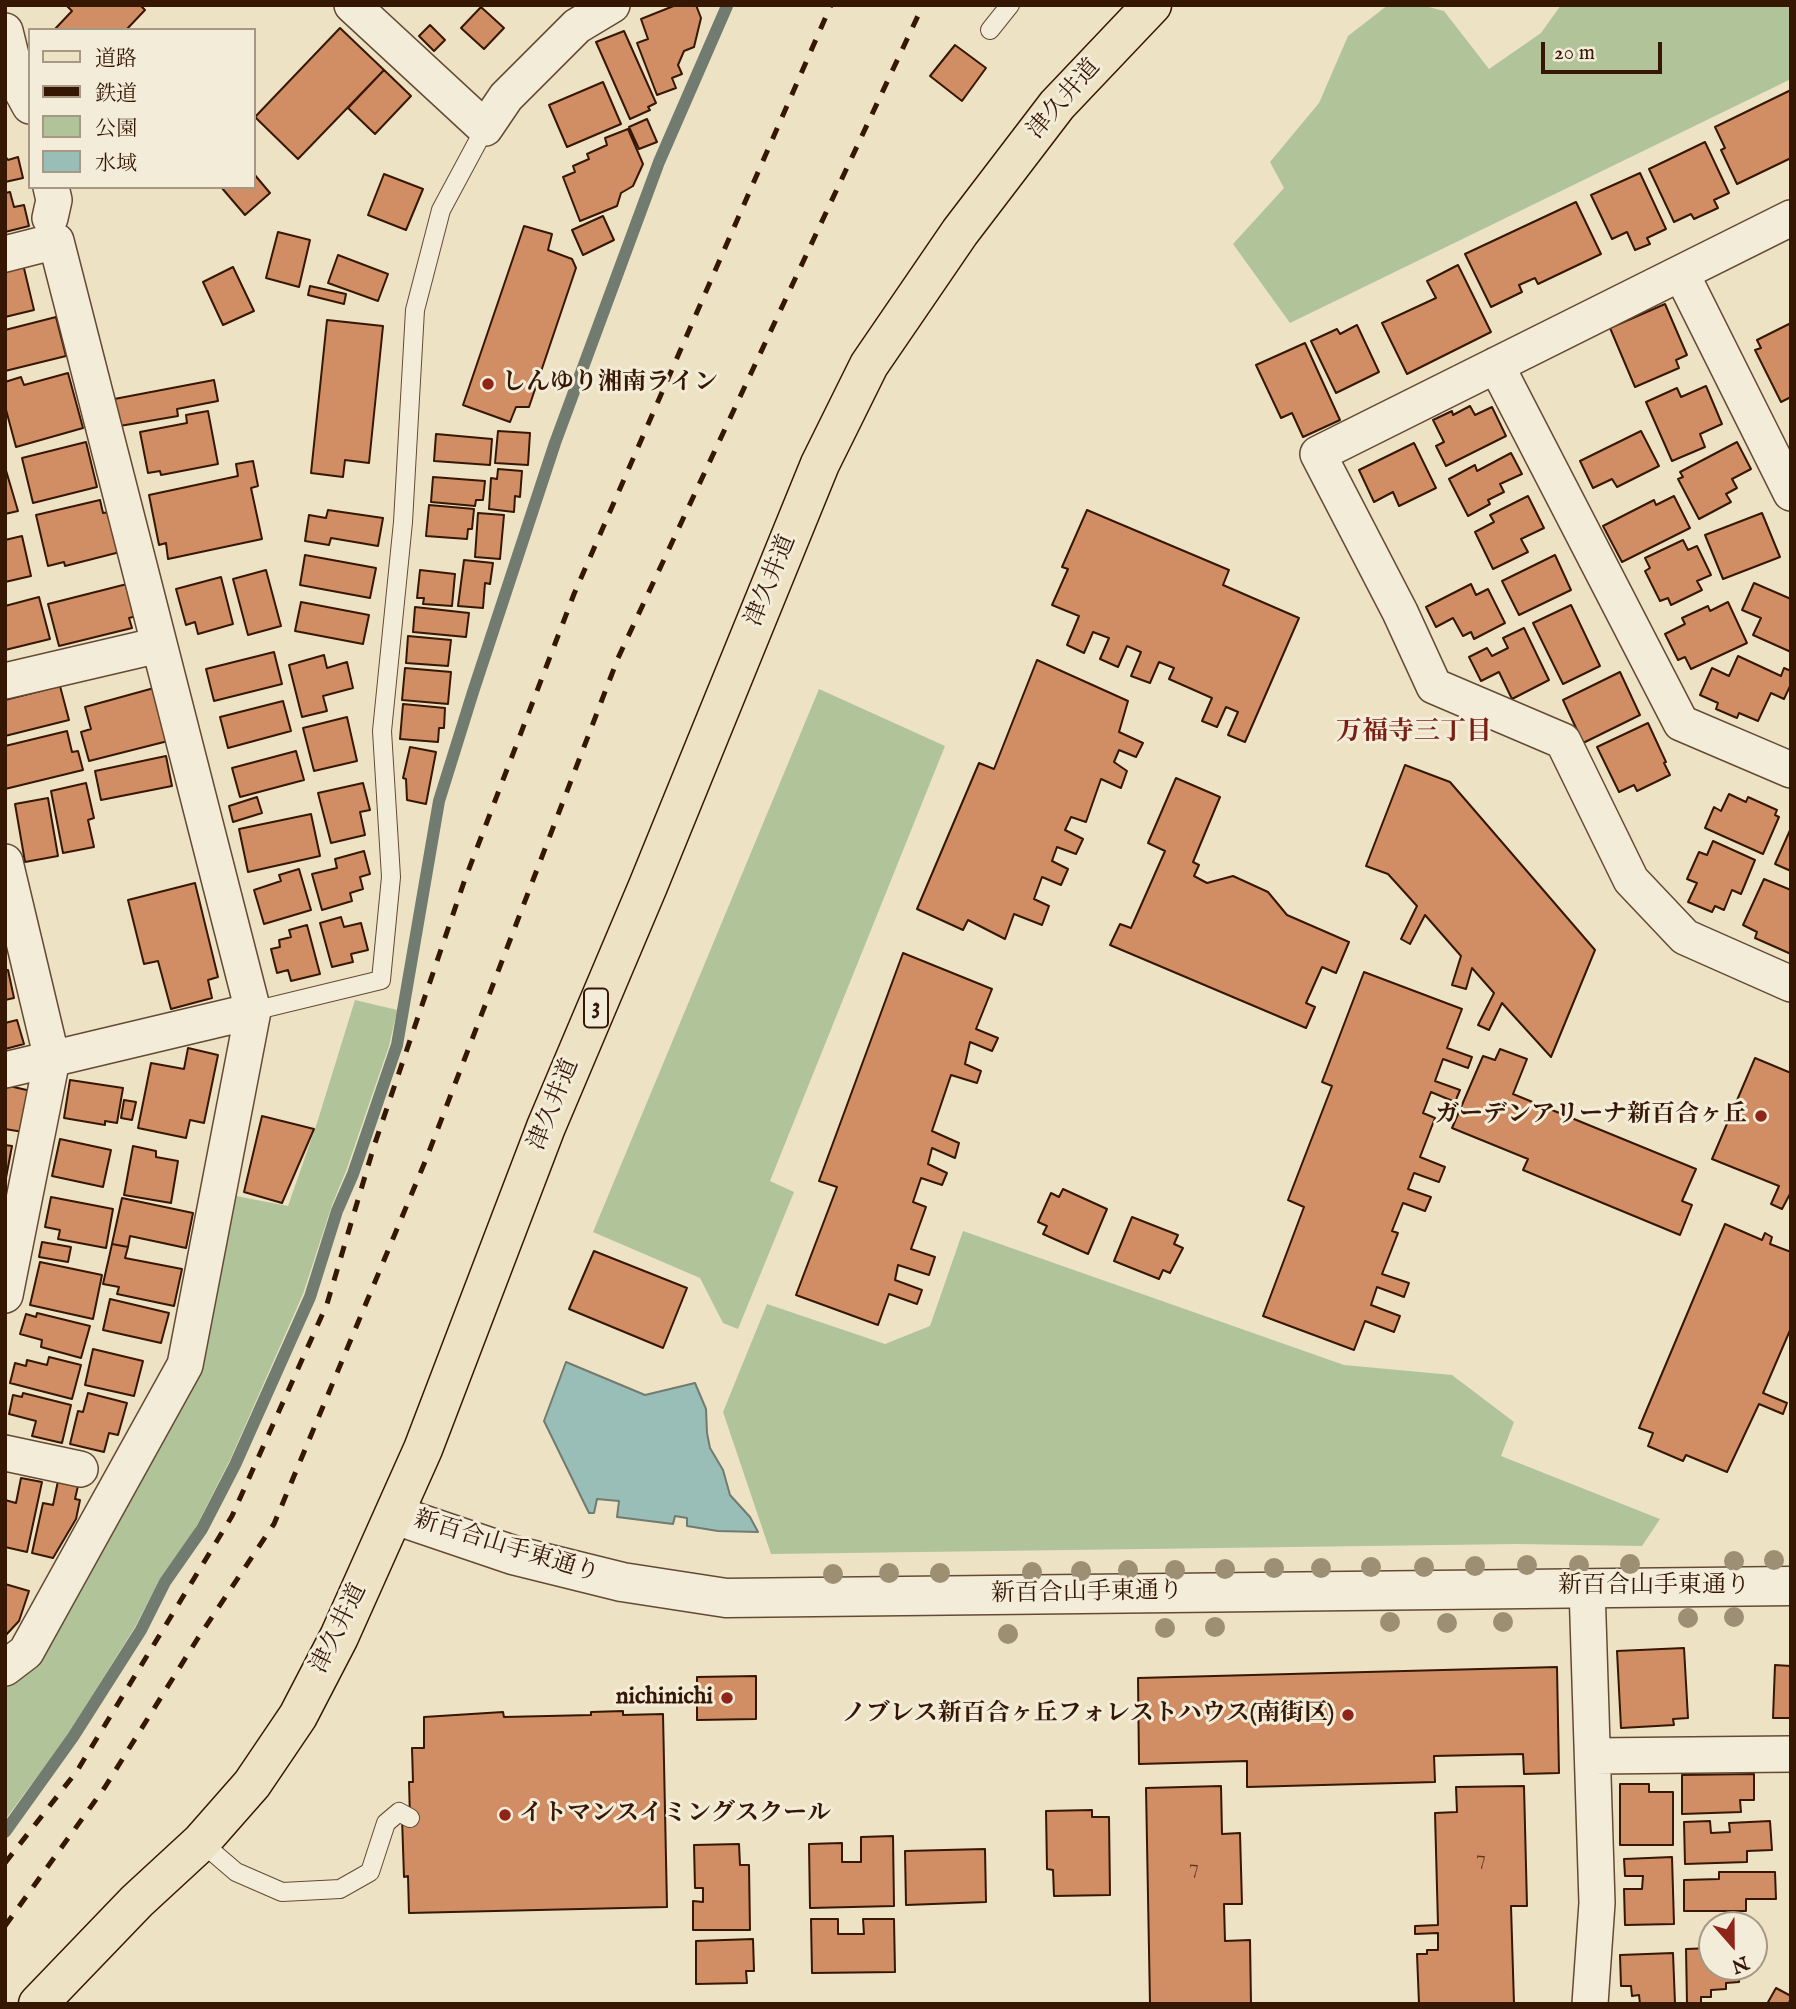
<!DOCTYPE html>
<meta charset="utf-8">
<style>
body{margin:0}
#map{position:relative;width:1796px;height:2009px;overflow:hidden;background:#ede2c3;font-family:"IM FELL English","Noto Serif JP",serif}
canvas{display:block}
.frame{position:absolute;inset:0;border:7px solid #361704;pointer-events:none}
.legend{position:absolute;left:28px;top:28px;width:228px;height:161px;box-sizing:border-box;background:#f3ecd8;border:2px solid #a79783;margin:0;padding:9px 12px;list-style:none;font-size:21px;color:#361704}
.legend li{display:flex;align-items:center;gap:14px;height:35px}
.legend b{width:35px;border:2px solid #a79783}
.north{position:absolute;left:1698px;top:1911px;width:70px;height:70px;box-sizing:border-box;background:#f3ecd8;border:2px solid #a79783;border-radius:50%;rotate:159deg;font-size:19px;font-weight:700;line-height:28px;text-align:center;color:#361704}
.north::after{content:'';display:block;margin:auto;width:24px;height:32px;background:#8f2418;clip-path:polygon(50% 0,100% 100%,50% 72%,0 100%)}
.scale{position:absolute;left:1541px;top:42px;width:121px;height:32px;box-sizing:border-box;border:4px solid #361704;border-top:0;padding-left:9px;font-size:21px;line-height:24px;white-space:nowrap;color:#361704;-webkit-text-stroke:5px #f3ecd8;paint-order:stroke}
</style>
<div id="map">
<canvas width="1796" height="2009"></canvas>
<div class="frame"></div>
<ul class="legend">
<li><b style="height:9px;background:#ede2c3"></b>道路</li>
<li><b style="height:9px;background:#361704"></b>鉄道</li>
<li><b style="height:19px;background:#b1c499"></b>公園</li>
<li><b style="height:19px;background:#99bdb7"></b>水域</li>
</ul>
<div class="north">N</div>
<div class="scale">20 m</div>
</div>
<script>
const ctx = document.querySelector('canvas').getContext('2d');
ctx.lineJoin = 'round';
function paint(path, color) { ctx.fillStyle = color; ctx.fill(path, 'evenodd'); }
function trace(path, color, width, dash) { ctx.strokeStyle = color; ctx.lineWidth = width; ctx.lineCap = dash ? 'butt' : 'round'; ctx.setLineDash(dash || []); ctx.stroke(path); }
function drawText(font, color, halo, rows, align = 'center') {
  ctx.font = font + ' "IM FELL English","Noto Serif JP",serif'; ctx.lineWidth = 6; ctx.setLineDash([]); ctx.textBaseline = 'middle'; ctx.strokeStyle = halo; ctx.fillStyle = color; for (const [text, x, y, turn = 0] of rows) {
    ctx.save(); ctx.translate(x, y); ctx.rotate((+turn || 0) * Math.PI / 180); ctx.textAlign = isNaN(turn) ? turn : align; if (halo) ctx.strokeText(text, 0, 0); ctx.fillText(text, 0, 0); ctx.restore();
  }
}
paint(new Path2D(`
 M1388,5h33l23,6 45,58 52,-36 20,-28h230v74l-501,244 -57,-79 51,-56 -14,-26 49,-59 29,-67z
 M819,689l126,57 -175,435 24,11 -56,137 -15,-6 -23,-45 -107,-46z
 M355,1000l42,10 -8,36 -43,125 -14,34 -29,89 -73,166 -36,71 -34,48 -25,48 -68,109 -62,84v-131l32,-26 163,-298 36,-169 52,10 29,-83z
 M963,1231l381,134 108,10 62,47 -13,34 159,63 -18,27 -125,-2 -746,10 -48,-142 44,-108 118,40 45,-18z`), '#b1c499');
const water = new Path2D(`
 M566,1362l79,33 50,-12 11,26 1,24 3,15 13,22 7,25 20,22 8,15 -40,-1 -31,-5v-8l-12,-2 -2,8 -56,-7 2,-16 -22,-2 -3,14h-5l-45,-92z`);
paint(water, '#99bdb7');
trace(water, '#717b6f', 2);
trace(new Path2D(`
 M5,1832l68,-95 68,-107 24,-48 37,-53 33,-64 75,-168 27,-86 16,-37 44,-129 42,-244 34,-109 82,-249 104,-281 68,-156`), '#717b6f', 12);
const building = new Path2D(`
 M66,5h74l5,5 -19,20h-72l18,-19z
 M676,5h20l5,13 -7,29 -10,4 -6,14 4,9 -10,4 4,10 -19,7 -20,-52 11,-4 -7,-20z
 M481,7l23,21 -20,21 -23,-21z
 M430,25l15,15 -11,11 -15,-15z
 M340,28l44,42 -86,89 -43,-42z
 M624,31l32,72 -8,4 2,3 -20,9 -34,-77z
 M955,45l31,23 -24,33 -32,-25z
 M384,70l27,26 -36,38 -27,-26z
 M603,82l18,42 -54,23 -18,-42z
 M1791,90v68l-54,26 -16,-34 4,-2 -10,-21z
 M647,119l10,23 -18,7 -10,-22z
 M628,129l15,35 -10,22 -12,7 -4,13 -37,15 -17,-44 12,-5 -2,-6 16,-7 -2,-5 20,-9 -2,-7z
 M1705,142l24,51 -15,7 4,8 -24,11 -3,-5 -17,8 -25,-53z
 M5,156l3,4 10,-3 5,21 -18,4z
 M1640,173l26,56 -19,9 3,6 -15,6 -8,-18 -15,7 -21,-44z
 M254,174l16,19 -25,22 -24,-28h33z
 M384,174l39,15 -17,41 -38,-15z
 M10,192l4,15 10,-2 5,21 -24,6v-39z
 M1576,202l25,52 -63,30 -3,-6 -16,7 3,7 -31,15 -26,-53z
 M603,216l11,24 -31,15 -11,-25z
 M524,226l28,8 -4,16 24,9 4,9 -47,139h-13l-6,15 -47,-17z
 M278,232l32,8 -11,47 -33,-9z
 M338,255l50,19 -10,27 -50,-18z
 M23,264l11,46 -29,7v-49z
 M1458,265l33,67 -84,42 -25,-51 54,-25 -9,-17z
 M233,267l21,44 -31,14 -20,-43z
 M310,286l36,8 -2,10 -36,-9z
 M1665,304l22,51 -11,5 3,8 -44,19 -25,-59z
 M56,317l10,39 -61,15v-41z
 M327,320l56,6 -14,137 -24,-3 -2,17 -32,-4z
 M1791,323v74l-10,5 -26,-52 6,-2 -4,-8z
 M1357,325l22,47 -43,21 -25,-52 26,-12 3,5z
 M1305,343l35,77 -37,17 -11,-24 -11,5 -25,-53z
 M68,373l15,55 -67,19 -11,-41v-24l16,-5 3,8z
 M214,380l4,21 -41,8 1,7 -64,11 -5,-27z
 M1706,386l16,38 -22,10 5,13 -33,14 -26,-59 31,-14 4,9z
 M1470,406l5,9 17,-8 14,29 -60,30 -10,-20 8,-4 -11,-22 19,-9 1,4z
 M208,411l10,53 -57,11 -1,-4 -12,2 -8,-41 47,-9 -1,-8z
 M498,431l32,2 -2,32 -33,-2z
 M1641,431l18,35 -42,21 -5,-8 -19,9 -13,-27z
 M436,434l56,5 -2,26 -56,-4z
 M86,442l11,45 -64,16 -11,-45z
 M1737,442l14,27 -19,10 5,9 -11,6 5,8 -32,17 -21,-40 5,-2 -3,-5z
 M1414,443l22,45 -37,18 -6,-14 -19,10 -15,-32z
 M1511,453l11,21 -22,10 4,8 -16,8 2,4 -22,12 -19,-37 26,-14 2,6z
 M253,461l5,25 -7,2 11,51 -94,20 -2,-16 -7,2 -10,-50 89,-19 -2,-12z
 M5,467l13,44 -13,3z
 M498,469l24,2 -2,26 -5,-1 -1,16 -25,-3 2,-31 6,1z
 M433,477l52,4 -2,19h-7l-1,6 -44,-4z
 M1528,496l16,32 -23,11 7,13 -35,17 -18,-37 19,-10 -4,-7z
 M1674,496l16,32 -68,34 -19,-36 51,-26 2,5z
 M100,500l3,13 7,-1 10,40 -55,14 -1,-4 -16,4 -12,-51z
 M429,505l45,4 -2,20h-4l-1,10 -41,-3z
 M328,510l55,8 -5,28 -47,-8 -2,7 -24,-4 4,-26 17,3z
 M1087,510l142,60 -6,15 76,33 -54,124 -17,-7 10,-23 -12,-5 -9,20 -15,-6 10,-23 -43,-19 5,-11 -15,-6 -9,21 -19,-7 10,-24 -14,-6 -9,21 -18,-8 9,-21 -16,-6 -9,21 -17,-8 12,-29 -27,-11 16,-36 -6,-2z
 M478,513l26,2 -4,44 -25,-2z
 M1762,513l18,44 -57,22 -18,-44z
 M22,536l9,40 -26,6v-42z
 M1683,540l5,10 9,-4 14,29 -14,6 5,9 -31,15 -3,-7 -8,3 -15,-30 5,-3 -5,-10z
 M305,555l71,13 -6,30 -70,-13z
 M1555,555l16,35 -52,25 -17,-34z
 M464,560l29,3 -3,21 -5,-1 -2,25 -25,-2z
 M266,570l15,56 -33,9 -15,-56z
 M420,570l35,4 -3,32 -29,-2 1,-6h-7z
 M221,577l12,47 -35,10 -3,-12 -9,3 -10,-36z
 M131,583l9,32 -11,3 3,10 -73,18 -11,-42z
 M1754,583l37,16v53l-38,-17 8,-17 -19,-8z
 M1471,584l5,11 12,-6 17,34 -31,16 -3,-7 -8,4 -10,-18 -17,9 -10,-20z
 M39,597l11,42 -45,11v-44z
 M301,602l68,13 -6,29 -68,-13z
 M1728,602l19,41 -56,26 -6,-12 -7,3 -13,-26 20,-10 -3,-6 26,-12 2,5z
 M1571,605l29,61 -37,18 -30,-61z
 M415,607l54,6 -3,24 -53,-5z
 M1524,628l25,52 -37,19 -13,-27 -18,9 -12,-24 18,-9 5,8 16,-8 -5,-10z
 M408,636l43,4 -3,26 -42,-3z
 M274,652l8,32 -68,17 -8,-32z
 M324,655l3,13 20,-6 6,26 -30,8 4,15 -25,6 -13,-52z
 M1738,656l43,20 3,-8 7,3v13l-7,15 -13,-6 -13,28 -19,-8 -2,5 -21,-9 2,-6 -18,-8 12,-27 17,8z
 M1037,660l91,41 -9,31 24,11 -7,14 -17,-7 -5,12 13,9 -6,17 -20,-9 -15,43 -15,-5 -6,13 18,9 -7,15 -19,-7 -5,14 16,8 -7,16 -19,-8 -8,22 15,7 -7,19 -28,-11 -9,25 -37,-19 -5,10 -46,-21 62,-146 15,6z
 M405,668l46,4 -3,32 -46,-4z
 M1620,672l20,43 -57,28 -20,-43z
 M60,686l9,34 -64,16v-36z
 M154,688l14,53 -79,20 -8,-29 10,-3 -6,-22z
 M283,701l8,30 -63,17 -8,-31z
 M403,704l42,4 -1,20h-5l-1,14 -38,-3z
 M347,717l10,44 -43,10 -11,-43z
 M1648,723l18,39 -2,1 6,12 -33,16 -3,-6 -15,7 -22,-45z
 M67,731l5,21 6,-1 5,19 -78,19v-43z
 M410,747l26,5 -10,52 -19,-4 -1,-21 -3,-1z
 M296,751l8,29 -64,17 -8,-29z
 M166,756l6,30 -71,14 -6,-29z
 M1405,765l45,17 145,168 -44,107 -49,-54 -13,27 -11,-5 16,-32 -22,-25 -6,21 -14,-4 9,-29 -36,-41 -15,29 -9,-5 16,-33 -29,-32 -22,-8z
 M1176,778l44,19 -27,65 6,3 -5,11 13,7 26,-7 35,16 19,23 62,27 -13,31 -14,-6 -16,36 9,4 -9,21 -196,-83 10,-21 11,4 34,-77 -17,-8z
 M86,783l8,35 -6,2 6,27 -31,6 -12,-62z
 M363,783l7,27 -10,2 5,23 -34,8 -13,-50z
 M1729,794l17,8 2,-5 29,13 -2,5 4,2 -16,37 -58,-26 9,-21 7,4z
 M257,797l5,16 -29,9 -4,-16z
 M48,798l10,58 -33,6 -10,-58z
 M311,814l9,42 -72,16 -9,-43z
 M1791,828v43l-16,-7z
 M1713,841l42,19 -14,34 -9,-4 -8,20 -9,-4 -3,6 -24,-10 9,-19 -10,-4 12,-27 8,3z
 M364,851l6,23 -10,3 3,12 -13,4 2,8 -30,9 -10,-36 25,-6 -2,-9z
 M299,869l12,41 -47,14 -10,-34 27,-9 -2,-6z
 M1764,879l27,11v64l-36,-16 2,-6 -14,-7z
 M195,883l23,94 -10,3 4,18 -41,11 -13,-48 -14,3 -16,-64z
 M341,917l3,10 17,-4 7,27 -17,4 2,8 -21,5 -12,-44z
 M307,925l13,49 -29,7 -3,-11 -11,3 -6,-24 9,-2 -1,-7 12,-3 -2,-7z
 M903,953l89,36 -16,40 22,9 -6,13 -22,-9 -5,22 16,7 -4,12 -26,-8 -19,56 27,12 -4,15 -23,-10 -4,16 19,9 -5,12 -21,-7 -8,24 13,5 -15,42 24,8 -6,18 -31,-10 -3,15 27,10 -5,14 -28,-10 -11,31 -82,-30 41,-108 -18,-6z
 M5,970h3l6,28 -9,2z
 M1364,972l98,37 -15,39 25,9 -4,11 -25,-9 -8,22 25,9 -5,12 -24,-10 -8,21 12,5 -15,39 25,10 -6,15 -25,-9 -6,16 23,8 -6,14 -22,-8 -11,28 6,2 -16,41 27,9 -5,14 -27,-10 -6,18 29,11 -6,16 -29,-11 -11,29 -91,-34 41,-109 -16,-7 44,-114 -10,-4z
 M17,1020l7,24 -19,5v-26z
 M188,1048l30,7 -14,68 -14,-3 -4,18 -48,-10 13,-65 33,6z
 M1500,1049l27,10 -14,35 183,75 -14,32 10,4 -12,30 -157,-65 5,-11 -76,-31 31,-72 12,4z
 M1755,1058l36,15v119l-9,17 -11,-5 8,-18 -67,-27z
 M70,1080l53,8 -6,35 -12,-2v4l-41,-7z
 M5,1085l26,6 -8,41 -18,-3z
 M124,1100l12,2 -4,18 -11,-2z
 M262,1116l52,13 -32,74 -38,-11z
 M60,1139l51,11 -8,37 -51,-11z
 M5,1145l7,1 -7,37z
 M133,1146l23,5v6l22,4 -7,42 -47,-8z
 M1063,1189l44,20 -19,45 -45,-20 4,-8 -9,-4 13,-29 8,4z
 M51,1197l62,12 -7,39 -48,-9 2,-9 -15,-3z
 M122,1198l71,15 -7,35 -56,-12 -2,11 -16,-3z
 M1132,1217l46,18 -4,9 9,4 -13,25 -7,-3 -4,9 -45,-18z
 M1725,1224l37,16 3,-7 7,4 -2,7 21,8v76l-28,65 24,10 -4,11 -24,-10 -32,68 -41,-17 -3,6 -35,-15 5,-13 -14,-5z
 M42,1242l29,5 -3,15 -29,-5z
 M112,1244l16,3 -3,11 57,11 -8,37 -57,-12 2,-7 -16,-3z
 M594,1251l93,37 -24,60 -94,-39z
 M40,1262l62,13 -9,44 -63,-14z
 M110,1299l59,14 -8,30 -58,-13z
 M37,1313l53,13 -9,32 -40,-11 1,-7 -22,-6 6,-20 10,3z
 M93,1349l50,12 -9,35 -49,-11z
 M49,1357l32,8 -9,34 -62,-16 5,-20 11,3 1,-6 20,5z
 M23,1393l48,12 -9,38 -30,-7 4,-15 -27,-7 4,-19 9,2z
 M88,1393l39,10 -9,32 -9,-2 -5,19 -34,-8 8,-33 5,1z
 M21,1478l21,4 -15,70 -22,-5v-47l11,3z
 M58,1481l20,5 -3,13 5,1 -4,19 -23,39 -21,-5 11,-50 10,2z
 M5,1584l24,7 -10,30 -14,15z
 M1684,1648l4,70 -15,1 1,6 -53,3 -4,-77z
 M1775,1665l16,1v52h-18z
 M1557,1667l2,106 -35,1 -1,-20 -89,2 1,26 -188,5v-26l-108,3 -1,-86z
 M756,1676v43l-59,1v-43z
 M623,1711v4l40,-1 4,193 -258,6 -1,-37 -4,1 -2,-59h8l-1,-36h4l-1,-34h12v-31l79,-5 1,5 87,-2v-3z
 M1754,1774v26h-14l1,12 -59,2v-39z
 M1620,1784h29v8h24v53h-53z
 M1221,1786l1,48 18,-1 2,71h-18l1,37 25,-1 1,64h-101l-4,-216z
 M1524,1786l3,120h-16l3,98h-95l-2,-50h10v-4h11v-17l-23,1v-8l23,-1 -3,-112 22,-1 -1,-25z
 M1092,1810v7h17l1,78 -56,1 -1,-26 -6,-1 -1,-58z
 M1710,1821l1,12 19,-1 -1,-9 41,-2 2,29 -25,1v11l-62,2 -1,-42z
 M893,1836l1,70 -84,2 -1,-64 33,-1v19h19v-25z
 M739,1844l1,21h9l1,65h-57v-29l10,1v-14h-8l-1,-43z
 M985,1849l1,53 -80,3 -1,-54z
 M1672,1857l2,67 -49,1 -1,-36h18l1,-13h-18l-1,-17z
 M1719,1872h56l1,27h-30v12h-62v-31l35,-1z
 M811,1919h27v15h26l-1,-15h31l1,53 -83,1z
 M753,1939l1,32h-8l1,12 -51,1v-43z
 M1754,1943h5l1,22 -6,1z
 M1712,1948v19h40v3l-13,1v11l-13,1v6l-15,1v7h-10v7h-14l-1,-55z
 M1673,1953l2,51h-35l-1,-9 -7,1 -1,-10h-10l-1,-31z
 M1776,1988l15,8 -2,8h-22z`);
paint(building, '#d18d63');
trace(building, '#361704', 2);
const service = new Path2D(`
 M990,30l20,-25
 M253,1011l128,-31 10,-103 -9,-146 21,-209 12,-212 26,-100 44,-82
 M201,1842l35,30 46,20 58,-3 30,-17 16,-49 13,-11 11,6`);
const minor = new Path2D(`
 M352,5l133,123 21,-31 71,-71 35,-21
 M5,31l13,53 12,22
 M50,218l4,-18 -3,-13
 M1791,218l-473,236 82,158 34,74 129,55 68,139 54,57 106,47
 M5,254l51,-13 197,770 -68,354 -159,287 -21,16
 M1681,273l110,220
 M1496,365l185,358 110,47
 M5,681l154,-36
 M5,862l47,197 -47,236
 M5,1070l248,-59
 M5,1453l75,16
 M1587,1587l10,316 -7,101
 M1594,1756l197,-2`);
const tertiary = new Path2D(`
 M395,1515l118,40 109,27 104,16 1065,-12`);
const primary = new Path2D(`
 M38,2004l99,-103 64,-59 51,-58 46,-68 41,-79 84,-188 123,-322 102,-241 172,-422 49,-99 91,-133 97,-127 95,-100`);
trace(service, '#644a34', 20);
trace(minor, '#644a34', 38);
trace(tertiary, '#644a34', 41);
trace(primary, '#361704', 41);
trace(service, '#f3ecd8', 18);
trace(minor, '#f3ecd8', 35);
trace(tertiary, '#f3ecd8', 38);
trace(primary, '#ede2c3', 38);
trace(new Path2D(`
 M5,1863l72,-92 155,-255 95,-212 47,-158 90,-264 110,-288 257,-589
 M5,1926l100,-139 93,-149 76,-114 153,-367 191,-499 305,-653`), '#361704', 5, [12, 12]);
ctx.fillStyle = '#9d8f73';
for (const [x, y] of [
 [1774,1560],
 [1734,1561],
 [1630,1564],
 [1527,1565],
 [1579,1565],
 [1475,1566],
 [1371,1567],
 [1424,1567],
 [1274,1568],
 [1321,1568],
 [1225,1569],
 [1128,1570],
 [1175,1570],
 [1081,1571],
 [1032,1572],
 [889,1573],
 [940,1573],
 [833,1574],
 [1734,1617],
 [1688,1618],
 [1390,1622],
 [1503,1622],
 [1447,1623],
 [1215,1627],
 [1165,1628],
 [1008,1634]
]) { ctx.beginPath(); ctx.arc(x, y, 10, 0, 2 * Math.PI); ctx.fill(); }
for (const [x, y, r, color] of [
 [488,384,7,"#8f2418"],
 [1761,1116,7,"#8f2418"],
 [727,1698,7,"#8f2418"],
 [1348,1715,7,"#8f2418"],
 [505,1815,7,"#8f2418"]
]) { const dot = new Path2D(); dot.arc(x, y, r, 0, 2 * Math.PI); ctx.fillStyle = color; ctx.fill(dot); trace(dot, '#f3ecd8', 2.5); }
drawText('21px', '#5d341c', null, [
 ["7",1481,1860],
 ["7",1194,1869]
]);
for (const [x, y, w] of [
 [596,1008,24]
]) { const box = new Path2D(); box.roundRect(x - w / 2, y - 19.5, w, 39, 5); ctx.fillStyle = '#f3ecd8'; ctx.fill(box); trace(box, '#361704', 2); }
drawText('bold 23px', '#361704', null, [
 ["3",596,1008]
]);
drawText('24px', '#361704', '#f3ecd8', [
 ["津久井道",1065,100,-49],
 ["津久井道",772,581,-68],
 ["津久井道",555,1105,-68],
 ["新百合山手東通り",506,1548,17],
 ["新百合山手東通り",1654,1587],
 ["新百合山手東通り",1087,1594,-1],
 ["津久井道",340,1629,-64]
]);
drawText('bold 24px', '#361704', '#f3ecd8', [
 ["しんゆり湘南ライン",502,384,"left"],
 ["ガーデンアリーナ新百合ヶ丘",1747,1116],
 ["nichinichi",713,1698],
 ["ノブレス新百合ヶ丘フォレストハウス(南街区)",1334,1715],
 ["イトマンスイミングスクール",519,1815,"left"]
], 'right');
drawText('bold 26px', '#7a1f14', '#f3ecd8', [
 ["万福寺三丁目",1414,734]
]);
</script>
